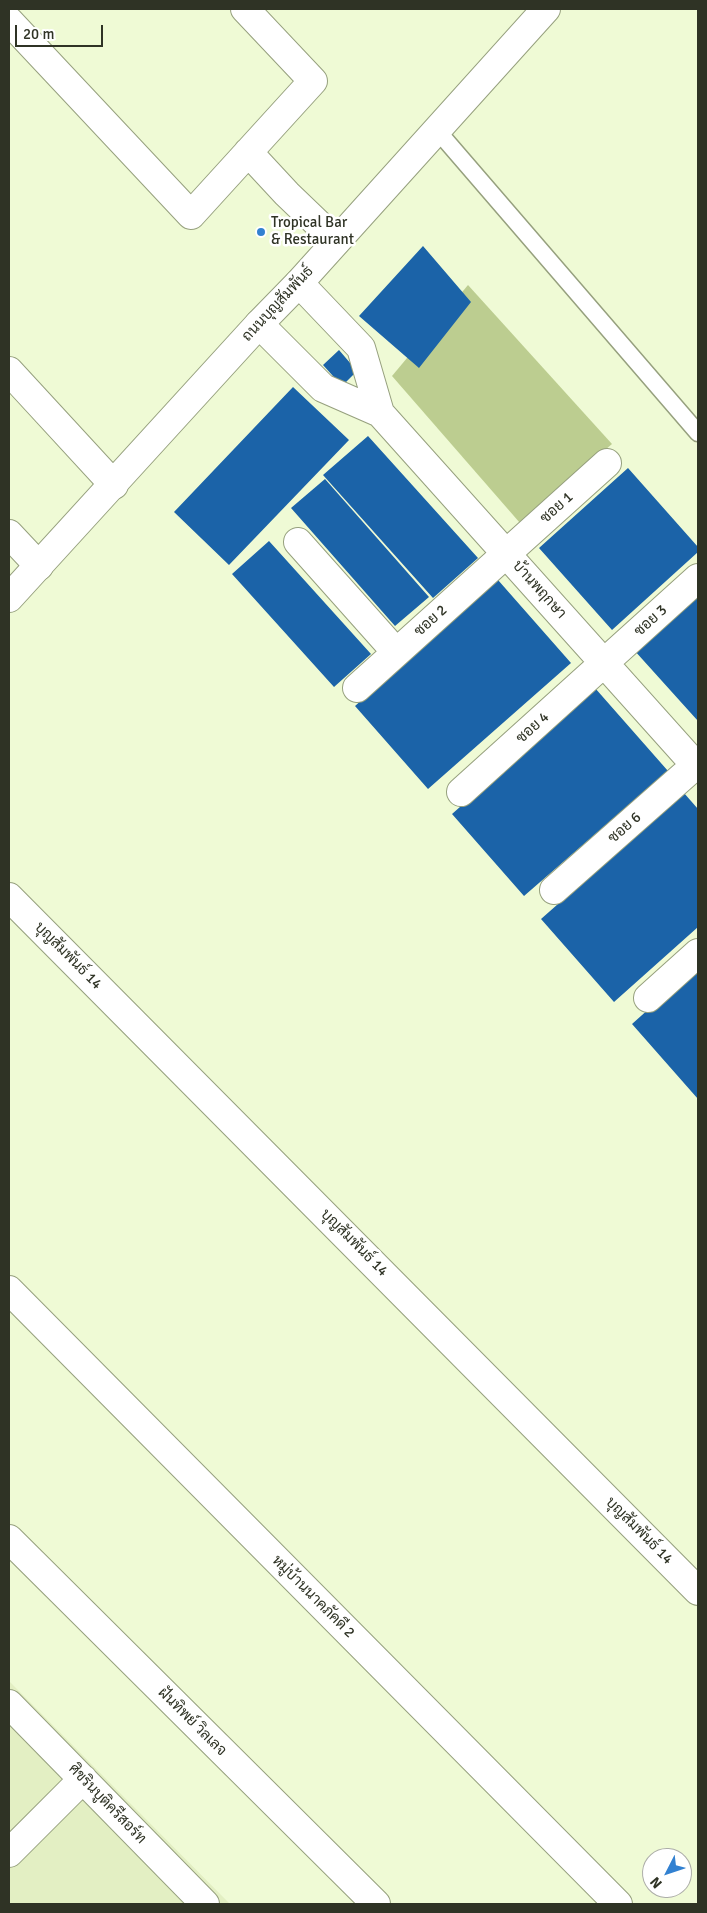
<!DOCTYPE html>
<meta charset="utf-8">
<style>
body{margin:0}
#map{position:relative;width:707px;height:1913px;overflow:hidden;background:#effad5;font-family:Signika,sans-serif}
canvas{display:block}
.frame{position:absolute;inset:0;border:10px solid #2f3325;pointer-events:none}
.north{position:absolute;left:642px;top:1848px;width:50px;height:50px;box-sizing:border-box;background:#fff;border:1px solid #acada8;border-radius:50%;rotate:229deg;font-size:14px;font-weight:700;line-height:20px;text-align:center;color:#2f3325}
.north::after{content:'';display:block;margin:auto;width:18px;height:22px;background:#3281d1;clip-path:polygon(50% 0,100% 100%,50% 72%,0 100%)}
.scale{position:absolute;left:15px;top:25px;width:88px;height:22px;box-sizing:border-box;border:2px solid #2f3325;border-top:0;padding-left:6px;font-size:15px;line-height:18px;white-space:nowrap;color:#2f3325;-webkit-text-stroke:4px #fff;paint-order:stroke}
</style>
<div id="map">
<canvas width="707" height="1913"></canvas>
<div class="frame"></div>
<div class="north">N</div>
<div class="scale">20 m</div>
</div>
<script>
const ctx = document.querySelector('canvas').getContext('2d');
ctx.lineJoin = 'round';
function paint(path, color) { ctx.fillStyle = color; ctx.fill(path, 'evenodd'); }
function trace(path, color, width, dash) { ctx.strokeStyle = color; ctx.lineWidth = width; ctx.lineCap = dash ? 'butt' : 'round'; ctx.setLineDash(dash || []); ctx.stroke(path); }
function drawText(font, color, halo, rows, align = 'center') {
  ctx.font = font + ' Signika,Sarabun,sans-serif'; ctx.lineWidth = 5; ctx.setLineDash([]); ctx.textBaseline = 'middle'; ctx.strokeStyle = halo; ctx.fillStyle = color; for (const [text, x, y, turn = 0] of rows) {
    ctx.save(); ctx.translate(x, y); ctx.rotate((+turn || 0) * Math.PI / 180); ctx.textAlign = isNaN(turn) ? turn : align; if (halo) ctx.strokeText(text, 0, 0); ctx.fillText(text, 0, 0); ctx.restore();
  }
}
paint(new Path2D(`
 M9,1681l221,223h-221z`), '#e3efc3');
paint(new Path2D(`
 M468,285l144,159 -92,79 -128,-147z`), '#bccd90');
paint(new Path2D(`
 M423,246l48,56 -52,66 -60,-52z
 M339,350l18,21 -15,15 -19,-21z
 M293,387l56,53 -120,125 -55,-53z
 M368,436l110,122 -45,40 -110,-123z
 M628,468l70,79v5l-86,78 -73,-82z
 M325,479l104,118 -34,29 -104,-118z
 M269,541l102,113 -37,33 -102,-113z
 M498,580l73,83 -143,126 -73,-83z
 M698,592v129l-64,-71z
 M595,688l73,83 -144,125 -72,-82z
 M684,793l14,16v118l-84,75 -73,-83z
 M698,965v134l-66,-75z`), '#1b63a8');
const service = new Path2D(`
 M436,129l262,304`);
const minor = new Path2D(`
 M9,21l182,194 122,-134 -68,-72
 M248,152l39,42 49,47
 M299,283l62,65 19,65
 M259,324l64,64 57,25 318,355
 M9,371l105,114
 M9,534l30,32
 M298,542l98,110
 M357,688l250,-225
 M461,792l237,-214
 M554,890l144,-127
 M9,897l689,694
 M648,998l50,-45
 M9,1290l609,614
 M9,1539l367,365
 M9,1704l196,200
 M9,1853l74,-74`);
const tertiary = new Path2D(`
 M9,598l250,-274 40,-41 247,-274`);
trace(service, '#96a07e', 19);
trace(minor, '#96a07e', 30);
trace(tertiary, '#96a07e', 30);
trace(service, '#fff', 16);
trace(minor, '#fff', 28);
trace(tertiary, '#fff', 28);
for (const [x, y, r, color] of [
 [261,232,5,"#3281d1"]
]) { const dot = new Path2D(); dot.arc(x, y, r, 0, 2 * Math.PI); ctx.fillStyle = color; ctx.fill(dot); trace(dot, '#fff', 2); }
drawText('15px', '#2f3325', '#fff', [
 ["Tropical Bar",271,223],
 ["& Restaurant",271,240]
], 'left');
drawText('15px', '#2f3325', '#fff', [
 ["ถนนบุญสัมพันธ์",278,304,-47],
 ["ซอย 1",557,508,-42],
 ["บ้านพฤกษา",539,590,48],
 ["ซอย 2",431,621,-42],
 ["ซอย 3",651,621,-42],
 ["ซอย 4",533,728,-42],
 ["ซอย 6",625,828,-41],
 ["บุญสัมพันธ์ 14",68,956,45],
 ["บุญสัมพันธ์ 14",354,1243,45],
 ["บุญสัมพันธ์ 14",639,1531,45],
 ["หมู่บ้านนาคภัคดี 2",313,1597,45],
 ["ฝันทิพย์ วิลเลจ",192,1722,45],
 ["ศิขรินบูติครีสอร์ท",107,1804,46]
]);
</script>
